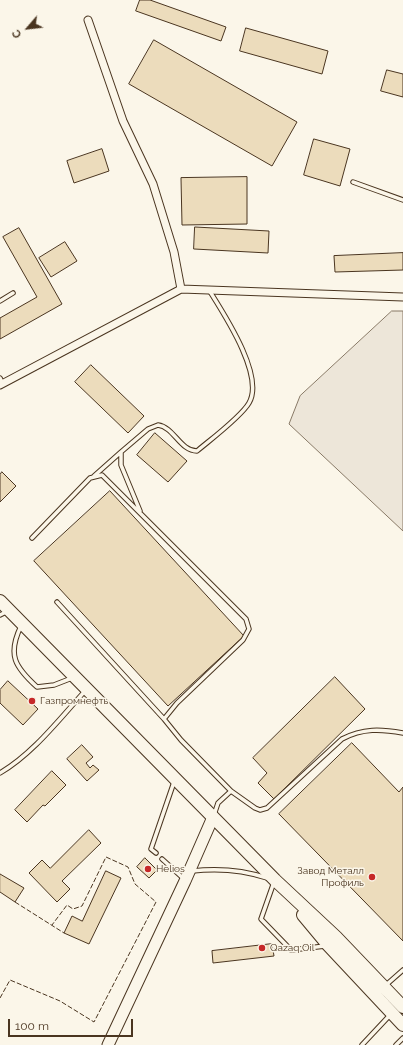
<!DOCTYPE html>
<meta charset="utf-8">
<style>
body{margin:0}
#map{position:relative;width:403px;height:1045px;overflow:hidden;background:#fbf6e9;font-family:Raleway,sans-serif}
canvas{display:block}
.north{position:absolute;left:8px;top:8px;width:40px;height:40px;-webkit-text-stroke:3px #fbf6e9;paint-order:stroke;rotate:242deg;font-size:11px;font-weight:700;line-height:16px;text-align:center;color:#4a3520}
.north::after{content:'';display:block;margin:auto;width:14px;height:18px;background:#4a3520;clip-path:polygon(50% 0,100% 100%,50% 72%,0 100%)}
.scale{position:absolute;left:8px;top:1019px;width:125px;height:18px;box-sizing:border-box;border:2px solid #4a3520;border-top:0;padding-left:5px;font-size:12px;line-height:14px;white-space:nowrap;color:#4a3520;-webkit-text-stroke:3px #fbf6e9;paint-order:stroke}
</style>
<div id="map">
<canvas width="403" height="1045"></canvas>
<div class="north">С</div>
<div class="scale">100 m</div>
</div>
<script>
const ctx = document.querySelector('canvas').getContext('2d');
ctx.lineJoin = 'round';
function paint(path, color) { ctx.fillStyle = color; ctx.fill(path, 'evenodd'); }
function trace(path, color, width, dash) { ctx.strokeStyle = color; ctx.lineWidth = width; ctx.lineCap = dash ? 'butt' : 'round'; ctx.setLineDash(dash || []); ctx.stroke(path); }
function drawText(font, color, halo, rows, align = 'center') {
  ctx.font = font + ' Raleway,sans-serif'; ctx.lineWidth = 3; ctx.setLineDash([]); ctx.textBaseline = 'middle'; ctx.strokeStyle = halo; ctx.fillStyle = color; for (const [text, x, y, turn = 0] of rows) {
    ctx.save(); ctx.translate(x, y); ctx.rotate((+turn || 0) * Math.PI / 180); ctx.textAlign = isNaN(turn) ? turn : align; if (halo) ctx.strokeText(text, 0, 0); ctx.fillText(text, 0, 0); ctx.restore();
  }
}
const green = new Path2D(`
 M392,311h11v220l-114,-107 11,-28z`);
paint(green, '#ede6d9');
trace(green, '#887966', 1);
const building = new Path2D(`
 M140,0h10l76,27 -5,14 -85,-30z
 M246,28l82,23 -6,23 -82,-23z
 M154,40l143,82 -25,44 -143,-82z
 M387,70l16,4v23l-22,-6z
 M314,139l36,10 -10,37 -36,-11z
 M102,149l7,22 -35,12 -7,-22z
 M247,177v47l-65,1 -1,-47z
 M195,227l74,4 -1,22 -74,-4z
 M19,228l43,76 -62,35v-21l37,-21 -34,-60z
 M65,242l12,19 -26,16 -12,-19z
 M403,253v17l-68,2 -1,-16z
 M91,365l53,51 -16,17 -53,-51z
 M155,433l32,28 -19,21 -31,-27z
 M2,472l14,14 -16,16v-27z
 M110,491l134,145 -76,70 -134,-145z
 M335,677l30,32 -91,90 -16,-16 9,-10 -14,-15z
 M8,681l30,28 -15,16 -23,-22v-13z
 M352,743l47,49 4,-5v154l-124,-127z
 M82,745l11,12 -7,6 4,5 3,-3 6,5 -12,11 -20,-22z
 M52,771l14,14 -21,21 -2,-1 -16,17 -12,-12z
 M89,830l12,13 -39,38 8,8 -13,13 -28,-29 13,-13 8,8z
 M145,858l12,12 -8,8 -12,-11z
 M106,871l15,7 -32,66 -25,-11 8,-17 10,5z
 M0,874l24,14 -9,14 -15,-10z
 M272,944l2,12 -61,7 -1,-12z`);
paint(building, '#ecdcbc');
trace(building, '#4a3520', 1);
const lane = new Path2D(`
 M353,182l50,18
 M0,301l13,-8
 M0,378l3,6
 M94,476l27,-24
 M140,511l-19,-46v-13l27,-23 10,-4c16,2 22,26 39,26 13,-11 44,-34 52,-48 16,-27 -25,-89 -40,-113
 M32,538l58,-60 12,-3 144,144 3,10 -6,11 -66,63 -13,16 17,21 50,51
 M57,602l107,117
 M0,615l6,-3
 M21,626c-14,29 -6,41 16,61l17,-2 18,-7
 M0,773c34,-20 60,-55 86,-83
 M214,815l4,-12 13,-12 24,17 5,2 7,-2 75,-69c21,-11 39,-10 61,-6
 M156,853l-5,-4 23,-67
 M162,859l22,20
 M192,871c26,-3 51,-1 75,7
 M274,882l-13,37 30,31 34,-4
 M386,985l17,-15
 M362,1045l29,-31
 M396,1045l7,-7`);
const street = new Path2D(`
 M88,20l35,101 30,63 21,68 7,37
 M0,385l181,-96 222,8`);
const secondary = new Path2D(`
 M108,1045l77,-164 28,-64`);
const primary = new Path2D(`
 M0,601l275,279 61,57 67,70
 M303,915l25,30 75,80`);
trace(lane, '#4a3520', 5.5);
trace(street, '#4a3520', 9);
trace(secondary, '#4a3520', 13);
trace(primary, '#4a3520', 14);
trace(lane, '#fbf6e9', 3.5);
trace(street, '#fbf6e9', 7);
trace(secondary, '#fbf6e9', 11);
trace(primary, '#fbf6e9', 12);
trace(new Path2D(`
 M15,902l49,31
 M0,998l10,-18 50,21 34,21 62,-120 -21,-18 -7,-17 -22,-10 -24,49 -9,3 -6,-4 -15,20`), '#4a3520', 1, [5, 2]);
for (const [x, y, r, color] of [
 [32,701,4,"#c62828"],
 [148,869,4,"#c62828"],
 [372,877,4,"#c62828"],
 [262,948,4,"#c62828"]
]) { const dot = new Path2D(); dot.arc(x, y, r, 0, 2 * Math.PI); ctx.fillStyle = color; ctx.fill(dot); trace(dot, '#fbf6e9', 1.5); }
drawText('10px', '#4a3520', '#fbf6e9', [
 ["Газпромнефть",40,701],
 ["Helios",156,869],
 ["Завод Металл",364,871,"right"],
 ["Профиль",364,883,"right"],
 ["Qazaq Oil",270,948]
], 'left');
</script>
